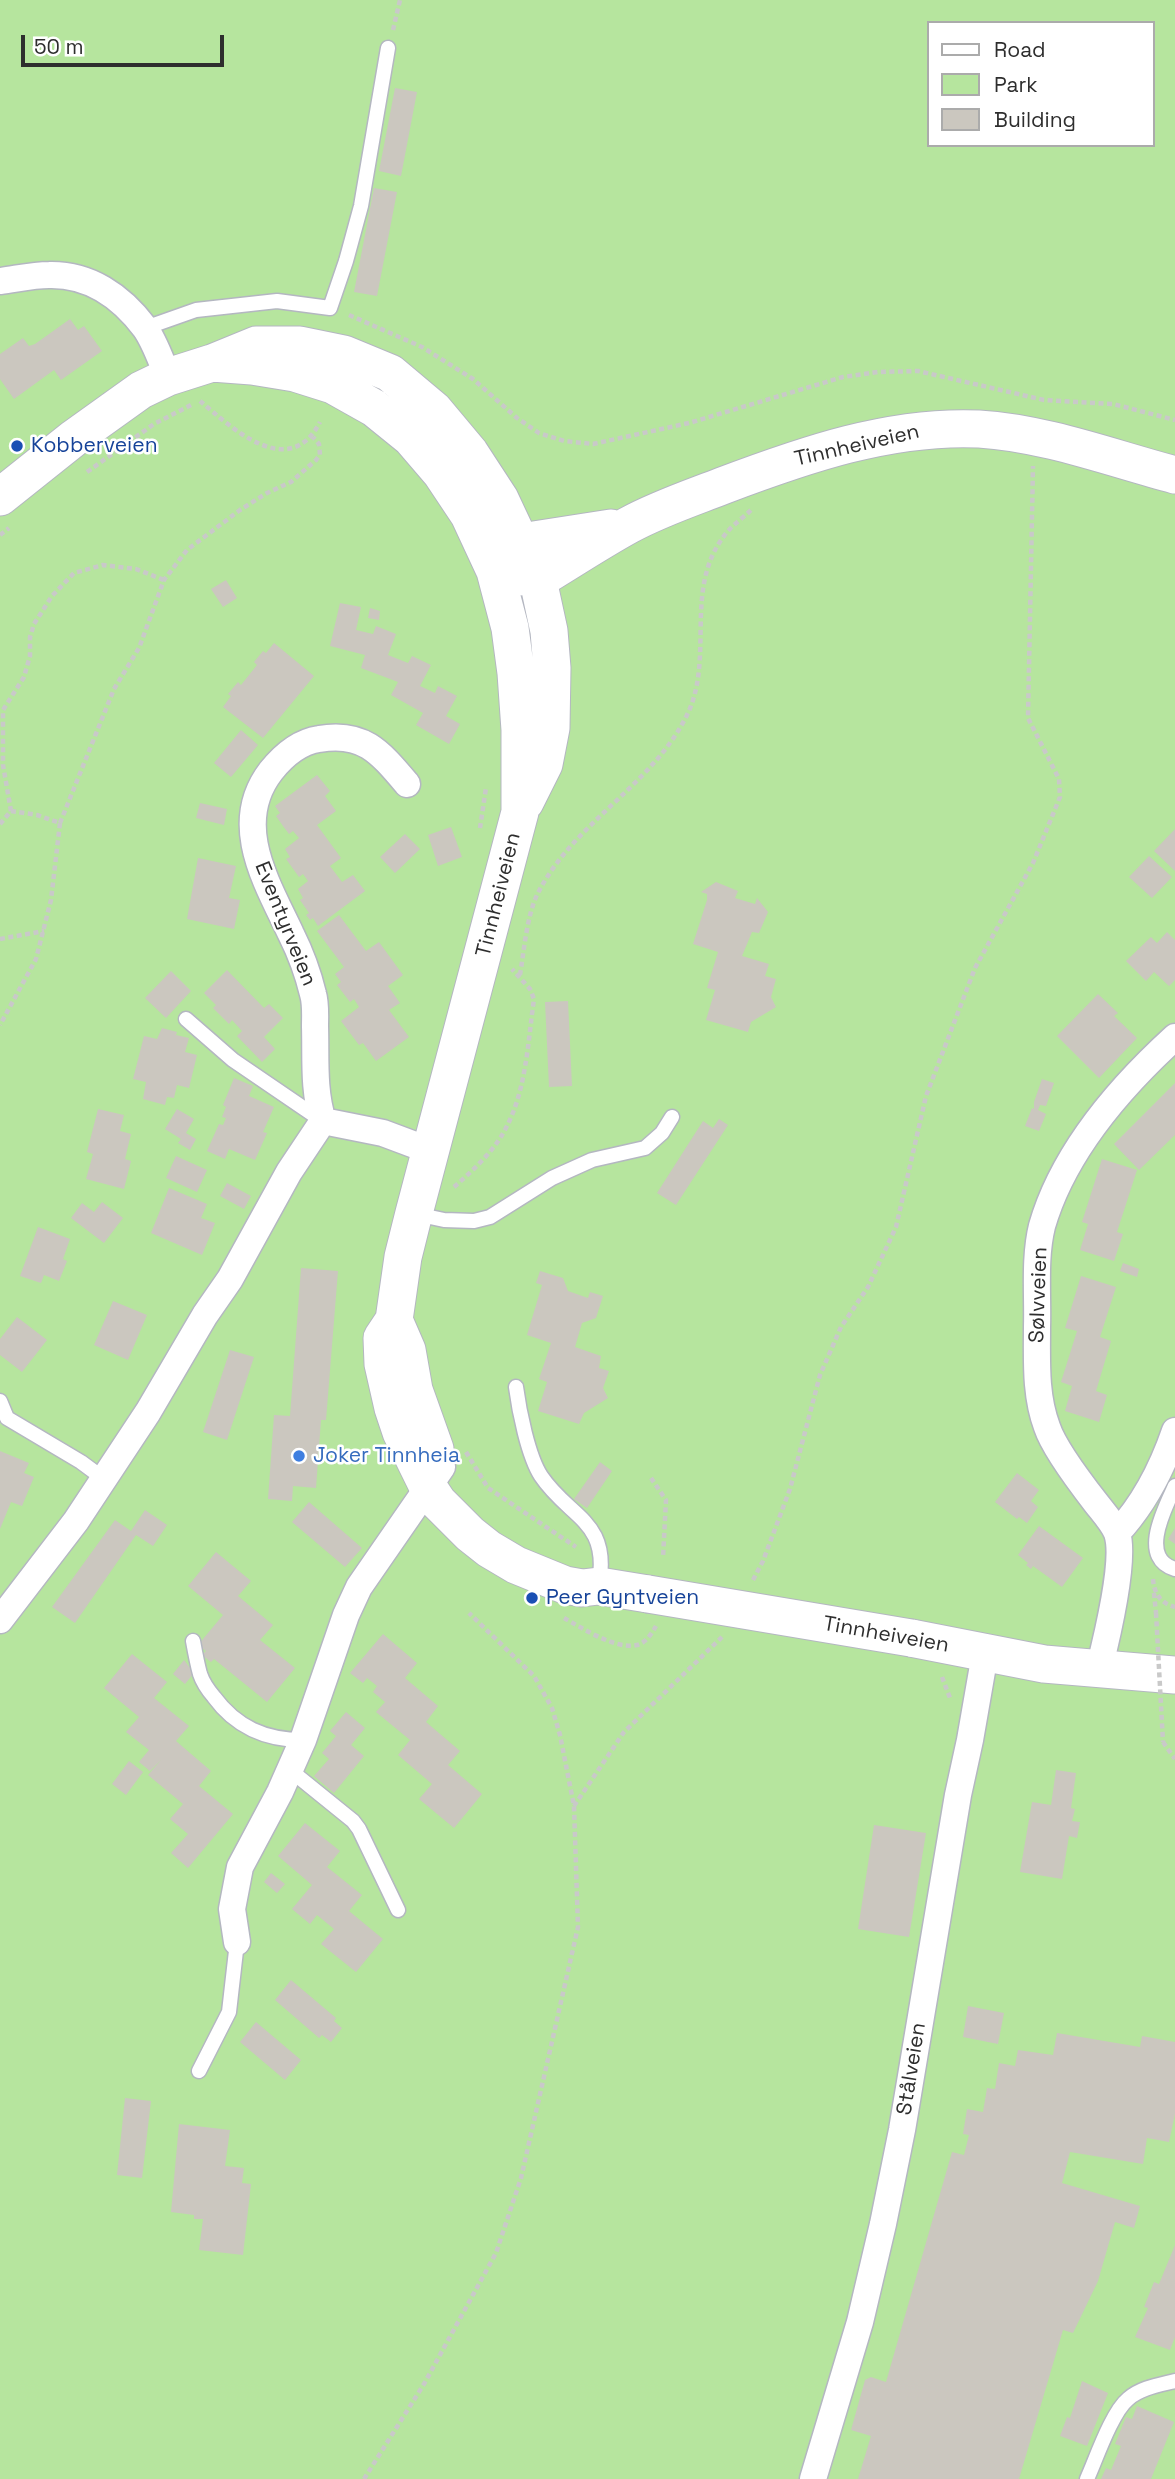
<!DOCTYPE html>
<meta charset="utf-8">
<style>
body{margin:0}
#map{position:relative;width:1175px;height:2479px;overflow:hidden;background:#efe9e1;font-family:"Space Grotesk",sans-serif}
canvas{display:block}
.legend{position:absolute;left:927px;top:21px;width:228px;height:126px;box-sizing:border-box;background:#fff;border:2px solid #ababab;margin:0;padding:9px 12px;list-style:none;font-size:21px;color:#2e2e2e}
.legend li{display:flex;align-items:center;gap:14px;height:35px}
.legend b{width:35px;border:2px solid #ababab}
.scale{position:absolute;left:21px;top:35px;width:203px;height:32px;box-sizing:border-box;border:4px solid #2e2e2e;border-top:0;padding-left:9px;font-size:21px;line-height:24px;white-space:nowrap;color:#2e2e2e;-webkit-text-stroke:5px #fff;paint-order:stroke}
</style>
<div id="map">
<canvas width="1175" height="2479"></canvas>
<ul class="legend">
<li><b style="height:9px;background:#fff"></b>Road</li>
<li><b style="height:19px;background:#b6e59e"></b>Park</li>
<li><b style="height:19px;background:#cbc7bf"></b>Building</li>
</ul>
<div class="scale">50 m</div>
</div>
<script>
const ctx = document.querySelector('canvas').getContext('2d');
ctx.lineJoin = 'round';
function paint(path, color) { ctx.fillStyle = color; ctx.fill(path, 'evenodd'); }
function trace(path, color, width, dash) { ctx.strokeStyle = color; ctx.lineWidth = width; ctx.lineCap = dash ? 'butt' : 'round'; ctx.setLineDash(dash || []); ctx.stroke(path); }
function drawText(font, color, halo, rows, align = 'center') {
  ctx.font = font + ' "Space Grotesk",sans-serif'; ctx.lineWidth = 5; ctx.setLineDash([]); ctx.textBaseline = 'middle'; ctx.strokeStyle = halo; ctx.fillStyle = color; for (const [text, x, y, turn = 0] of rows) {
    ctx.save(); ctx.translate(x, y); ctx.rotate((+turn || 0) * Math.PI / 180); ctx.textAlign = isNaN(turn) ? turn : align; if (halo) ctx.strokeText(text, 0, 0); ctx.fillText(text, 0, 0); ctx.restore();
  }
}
paint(new Path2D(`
 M0,0h1175v2479h-1175zM928,23h224v122h-224z`), '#b6e59e');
paint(new Path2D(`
 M395,88l22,4 -16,84 -22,-5z
 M374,188l23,4 -20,104 -23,-4z
 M70,319l8,11 6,-4 18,25 -41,29 -7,-10 -40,29 -14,-20v-25l23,-16 6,8 6,-2z
 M226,580l11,18 -14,9 -12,-18z
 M340,603l21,4 -5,23 17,4 3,-8 20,8 -8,21 20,8 4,-7 19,9 -11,21 15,7 3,-7 19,10 -11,20 14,8 -11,20 -33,-19 7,-12 -32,-18 7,-13 -37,-14 4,-13 -35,-9z
 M370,608l10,3 -1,9 -11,-2z
 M274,643l40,33 -51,62 -40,-31 8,-11 -3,-2 10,-12 3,3 16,-20 -3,-3 9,-11 3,2z
 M241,730l17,15 -27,32 -17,-14z
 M317,775l13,16 -5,5 11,15 -19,14 24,33 -11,8 12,16 11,-7 12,16 -47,35 -5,-8 -3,2 -4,-5 3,-2 -9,-13 3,-2 -5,-9 10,-8 -5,-7 -4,3 -13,-18 4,-2 -5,-8 14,-11 -6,-7 -4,3 -6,-8 -7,-10 4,-3 -5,-7z
 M200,803l27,6 -3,16 -28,-7z
 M451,827l11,30 -24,9 -10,-31z
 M1175,829v42l-21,-20z
 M405,834l15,15 -25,24 -15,-16z
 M1149,856l23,21 -20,21 -23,-21z
 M198,858l38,8 -7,32 11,2 -6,29 -47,-10z
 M716,882l22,9 -3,7 20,6 2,-6 11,14 -9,21 -7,-1 -10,24 27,8 -4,12 11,3 -5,18 5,10 -25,15 -3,10 -42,-12 9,-30 -8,-2 11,-36 -25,-8 14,-44v-6l-6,-2z
 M339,915l27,36 13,-9 24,33 -15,11 12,17 -11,7 20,27 -33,24 -13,-18 -4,2 -18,-24 18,-14 -5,-8 -4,3 -13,-17 4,-3 -6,-8 9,-7 -27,-36z
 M1167,932l8,8v40l-6,6 -15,-14 -8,9 -20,-20 25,-24 6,6z
 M227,970l37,38 5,-4 14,14 -19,19 11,12 -13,13 -25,-26 5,-5 -10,-11 -3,4 -16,-16 3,-3 -12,-12z
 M171,971l20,20 -25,27 -21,-20z
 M1098,994l20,19 -4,3 23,22 -38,40 -42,-42z
 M568,1001l4,85 -23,1 -4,-85z
 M162,1028l15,4 -1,3 13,3 -4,14 12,3 -8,33 -12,-3 -3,13 -7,-1 -2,8 -22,-6 3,-17 -13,-3 11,-43 13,3z
 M234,1078l19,8 -4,10 25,11 -11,25 4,1 -12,27 -26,-11 -4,10 -18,-8 12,-27 4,1 3,-7 -4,-1 4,-10 -3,-2z
 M1042,1079l12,4 -8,23 -6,-1 -2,5 8,4 -7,17 -14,-5 7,-18 2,1v-7z
 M1175,1083v52l-36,35 -25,-26z
 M98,1109l26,6 -4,16 11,3 -6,25 6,2 -7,28 -38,-10 7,-25 -6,-2z
 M177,1109l17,10 -8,14 10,6 -6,11 -12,-7 3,-4 -16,-10z
 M719,1119l9,6 -52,80 -19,-12 46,-72 10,7z
 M176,1156l31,14 -10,22 -31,-14z
 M1102,1159l35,11 -20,62 6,2 -9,27 -34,-11 8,-26 -6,-2z
 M227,1183l24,13 -7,13 -24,-13z
 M169,1188l38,16 -6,14 14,5 -13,32 -51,-22z
 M102,1202l21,16 -19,25 -33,-25 11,-15 12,9z
 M38,1227l32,12 -7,20 4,2 -8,20 -15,-6 -3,8 -21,-7z
 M1123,1263l16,6 -2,8 -17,-6z
 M301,1268l37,3 -12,149h-5l-5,68 -23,-2 -1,15 -24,-2 6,-84 16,1z
 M540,1271l23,7 5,13 20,7 2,-6 13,4 -7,22 -14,5 -7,24 26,9 -2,12 10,3 -6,17 5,10 -24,15 -5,11 -41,-13 9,-29 -8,-3 12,-36 -24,-8 15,-50 -6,-2z
 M1081,1276l35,11 -16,50 11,4 -15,50 11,4 -8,27 -34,-11 7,-25 -11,-4 16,-51 -12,-3z
 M113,1301l34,14 -19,45 -34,-15z
 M17,1317l30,23 -25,32 -22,-17v-16z
 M230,1350l24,7 -27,83 -24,-8z
 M0,1451l29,12 -5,10 10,4 -12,29 -11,-4 -11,27z
 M600,1462l12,9 -25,37 -13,-9z
 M1017,1473l22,17 -8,11 7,6 -11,16 -8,-6 -2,2 -22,-17z
 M309,1502l53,46 -17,19 -53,-45z
 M145,1510l22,15 -14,21 -17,-11 -61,88 -23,-16 63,-87 16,11z
 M1039,1526l44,32 -21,29 -29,-21 -2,3 -5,-4 2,-2 -10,-8z
 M1175,1528v16l-7,-5z
 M216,1552l35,29 -13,15 35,29 -13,15 35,28 -28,34 -53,-43 -3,3 -9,-7 4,-4 -8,-6 25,-30 -35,-29z
 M383,1634l34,29 -12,15 33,28 -12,16 34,29 -12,14 34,29 -28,34 -35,-29 13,-15 -34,-29 12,-15 -34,-28 9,-10 -12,-10 4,-6 -10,-8 -4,5 -13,-10z
 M132,1654l35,28 -13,16 35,28 -13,15 35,30 -12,15 34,28 -45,54 -17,-15 17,-19 -18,-15 13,-15 -35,-29 13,-15 -11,11 -11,-9 10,-12 -23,-18 13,-15 -35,-29z
 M184,1660l10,13 -9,11 -12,-10z
 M346,1712l19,16 -14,17 13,11 -30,37 -20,-17 15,-17 -7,-6 14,-17 -6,-5z
 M129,1761l14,11 -17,23 -14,-11z
 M1056,1770l20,3 -5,35 4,1 -3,12 8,1 -3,16 -8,-2 -7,43 -42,-7 12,-70 19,3z
 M305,1823l35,28 -13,16 35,28 -13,16 34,28 -27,33 -35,-28 13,-15 -17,-14 -7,9 -18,-15 20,-24 -34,-29z
 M874,1825l52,8 -17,104 -51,-8z
 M271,1873l14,11 -8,9 -13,-11z
 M291,1980l45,38 -2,3 8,7 -11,14 -9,-7 -3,3 -44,-38z
 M968,2006l36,7 -6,31 -35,-7z
 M256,2022l45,38 -16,20 -45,-38z
 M1057,2033l83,14 2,-11 33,6v72l-6,28 -22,-4 -4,26 -73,-12 -8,31 78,23 -6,22 -19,-6 -17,59 -25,52 -10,-3 -44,149h-161l13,-43 -20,-6 14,-50 6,-3 15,5 66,-230 12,3 5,-20 -6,-1 4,-25 16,3 4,-24 8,1 4,-26 16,3 3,-16 35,5z
 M125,2098l26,3 -9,77 -25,-3z
 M179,2124l51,6 -5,36 19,2 -2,15 9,1 -8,71 -44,-5 4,-31h-9v-4l-23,-3z
 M1175,2245v92l-5,13 -35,-13 13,-29 -4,-1 10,-25 5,2z
 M1082,2381l26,12 -21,53 -27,-10 7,-19 3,1z
 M1137,2406l37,16 -23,57h-50l5,-11 5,2 10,-24 -6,-2 11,-27 6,2z`), '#cbc7bf');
const lane = new Path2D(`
 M145,328l51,-18 81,-9 53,7 16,-47 15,-55 27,-158
 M186,1019l47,41 88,60
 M416,1214l28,6 30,1 16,-4 62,-39 40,-18 53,-12 17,-15 10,-16
 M516,1387c3,23 12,69 25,89 29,43 69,44 58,108
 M0,1401l7,17 74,44 23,17
 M1175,1486c-10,22 -37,72 0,83
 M193,1641c2,11 4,22 7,33 3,9 8,16 14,23 22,30 51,43 89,43
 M290,1770l63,51 6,8 39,81
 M199,2071l30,-59 8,-70
 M1087,2479c9,-20 25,-67 41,-80 12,-11 31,-14 47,-18`);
const street = new Path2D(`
 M0,281c16,-2 33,-6 49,-6 40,-1 72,21 96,53 10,14 16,33 23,49
 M323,1121c-10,-31 -7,-63 -8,-95 0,-10 1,-22 -2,-32 -5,-21 -12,-40 -22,-60 -24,-51 -61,-110 -20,-163 12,-15 28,-29 48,-32 44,-8 61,13 88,45
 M1117,1533c28,-30 45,-64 58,-102
 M0,1620l76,-99 72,-109 57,-97 25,-36 59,-107 34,-51 60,12 48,18
 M1099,1669c7,-28 27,-110 18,-136 -4,-10 -14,-21 -21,-30 -14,-18 -42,-55 -49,-76 -12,-32 -10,-66 -10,-100 1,-32 -3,-69 5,-101 21,-73 77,-138 133,-189
 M237,1942l-5,-33 8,-42 40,-75 23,-52 43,-125 13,-28 83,-120
 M813,2479l47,-157 23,-98 19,-94 56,-335 12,-55 15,-86`);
const secondary = new Path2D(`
 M212,363l40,3 43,7 38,12 41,23 37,30 30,35 28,42 26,56 15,57 6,45 4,57v82l-106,401 -11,44 -9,63 -12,18 1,26 10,44 8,24 27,55 10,15 32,32 19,15 27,16 49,20 17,3 17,-2 49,8
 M0,497l74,-59 67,-48 27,-13 44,-14 44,-18h44l44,9 46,19 44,37 36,43 30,46 38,81 11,51 3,37 -1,60 -7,36 -19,38
 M506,558l15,-16 90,-14
 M514,575l24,5c30,-18 60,-38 91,-55 29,-16 62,-27 93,-39 82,-31 168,-61 257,-57 66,4 132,29 196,46
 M394,1320l13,30 7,40 21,59
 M911,1638l133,26 131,11`);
trace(lane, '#b4b7c1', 17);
trace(street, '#b4b7c1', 29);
trace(secondary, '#b4b7c1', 39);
trace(new Path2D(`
 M393,30l7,-30
 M349,315l73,32 51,32 44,39 22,15 25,8 29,3 96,-21 154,-46 35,-5 40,-1 126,29 69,4 62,16
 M200,401c32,27 89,81 120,21
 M87,472l67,-48 37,-19
 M0,535l9,-7
 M11,811l-8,-46v-55l21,-33 6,-21v-19l4,-13 18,-28 22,-23 29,-8 33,4 28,11
 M60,823l54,-134 25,-41 25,-68 23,-30 53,-40 27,-17 24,-11 25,-22 4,-5 -1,-11 -6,-7
 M0,824l11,-13 26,4 23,8 -9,77 -15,59 -36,66
 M480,828l6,-40
 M0,939l44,-8
 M520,975c4,-24 7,-61 18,-82 36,-71 114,-107 149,-178 29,-59 -6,-129 41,-184 6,-7 16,-14 23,-21
 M454,1187c15,-13 30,-27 42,-43 30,-41 31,-96 38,-145l-4,-10 -18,-20
 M466,1452l22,36 88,59
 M651,1478l15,22 -3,58
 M1153,1579c1,14 7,24 22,28
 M753,1580l10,-19 27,-72 30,-114 21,-48 27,-40 28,-60 30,-131 49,-128 58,-105 27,-66 -1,-18 -31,-61 5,-252
 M1154,1593l2,20
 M564,1618c18,10 52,32 73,27 9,-2 15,-12 19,-19
 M942,1677l8,21
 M1163,1742l12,17
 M574,1806l50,-74 98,-95
 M364,2479l60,-95 72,-131 25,-75 57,-251 -4,-121 -14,-71 -8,-27 -18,-32 -65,-63`), '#c9c9c9', 4.5, [5, 3.5]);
trace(lane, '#fff', 14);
trace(street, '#fff', 26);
trace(secondary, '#fff', 37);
const secondaryBridge = new Path2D(`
 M648,1594l263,44`);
trace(secondaryBridge, '#b4b7c1', 39, []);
trace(new Path2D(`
 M1156,1613l7,129`), '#c9c9c9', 4.5, [5, 3.5]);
trace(secondaryBridge, '#fff', 37);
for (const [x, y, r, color] of [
 [17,446,7,"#1a4fb4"],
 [299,1456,7,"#3f7fe0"],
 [532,1598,7,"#1a4fb4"]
]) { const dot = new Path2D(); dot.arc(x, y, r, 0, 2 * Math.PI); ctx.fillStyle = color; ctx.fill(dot); trace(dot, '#fff', 2.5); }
drawText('21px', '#164399', '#fff', [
 ["Kobberveien",31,446],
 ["Peer Gyntveien",546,1598]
], 'left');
drawText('21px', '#2e2e2e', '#fff', [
 ["Tinnheiveien",857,446,-13],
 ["Tinnheiveien",499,895,-76],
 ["Eventyrveien",285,924,68],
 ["Sølvveien",1039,1295,-88],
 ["Tinnheiveien",886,1635,10],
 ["Stålveien",912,2069,-81]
]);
drawText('21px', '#366cbe', '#fff', [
 ["Joker Tinnheia",313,1456]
], 'left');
</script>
